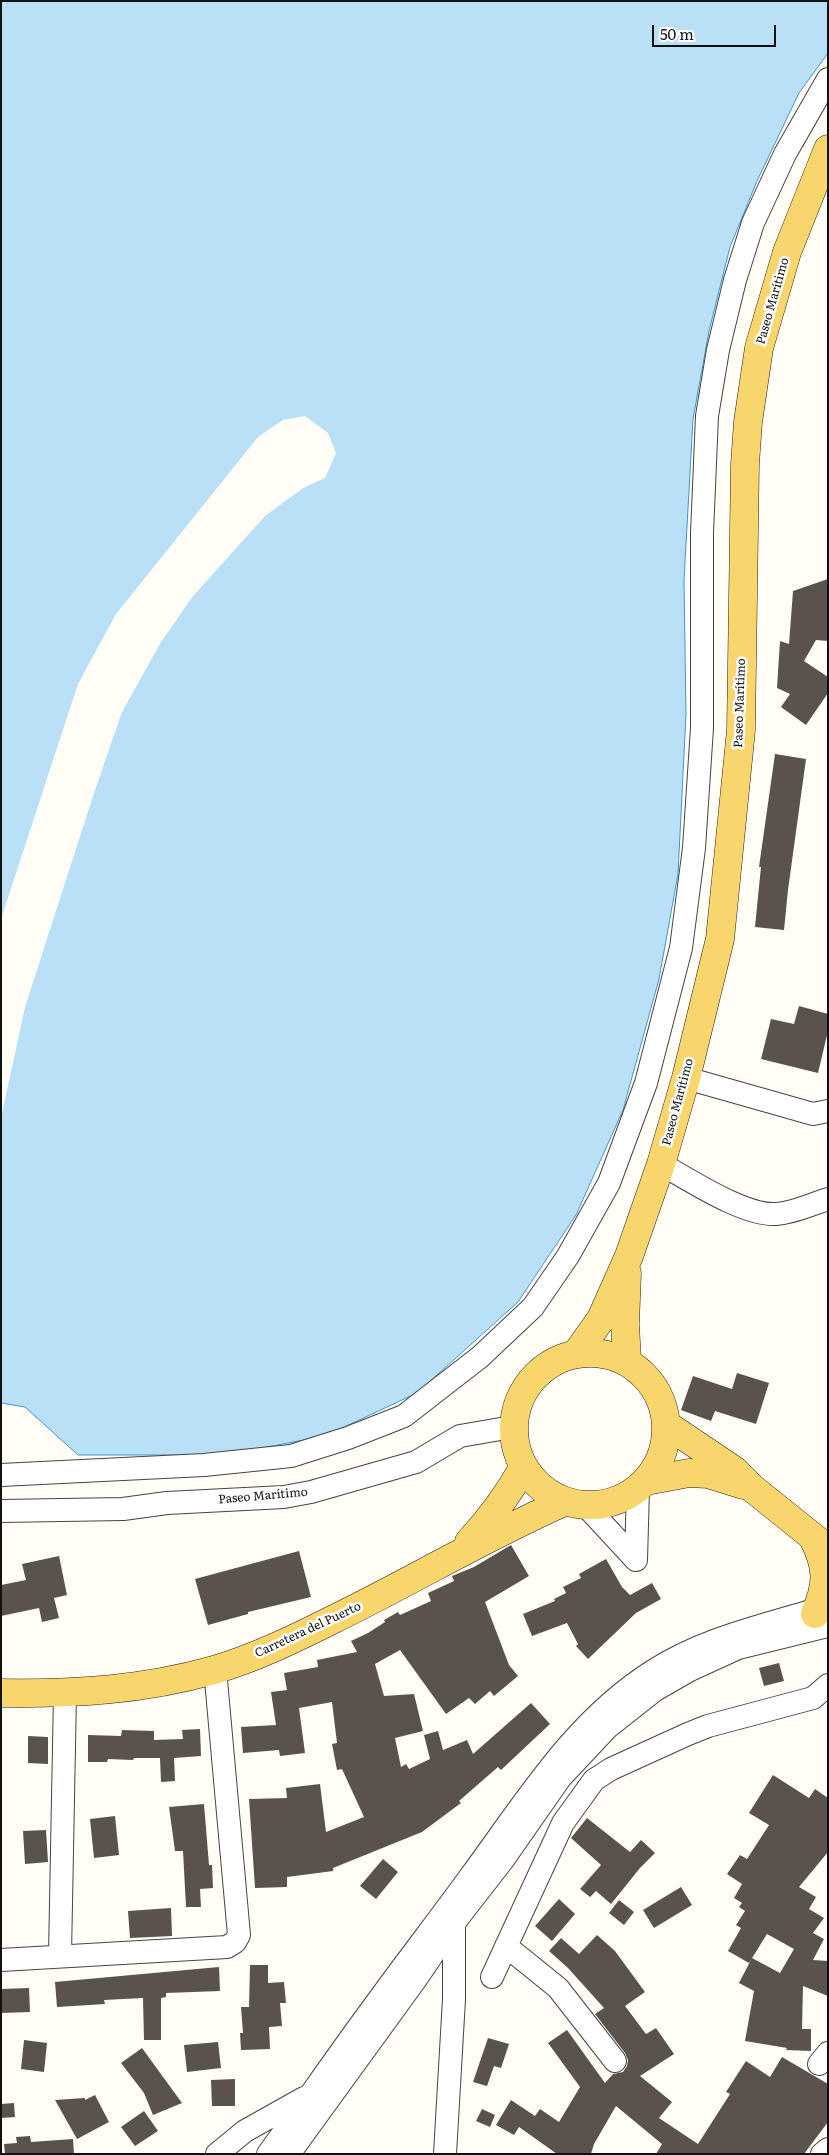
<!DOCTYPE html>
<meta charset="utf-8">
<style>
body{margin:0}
#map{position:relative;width:829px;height:2155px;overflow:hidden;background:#fffdf5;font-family:Literata,serif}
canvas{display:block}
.frame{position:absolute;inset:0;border:2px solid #111;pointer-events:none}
.scale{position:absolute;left:652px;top:25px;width:124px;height:22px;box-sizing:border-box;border:2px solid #111;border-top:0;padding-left:6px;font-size:15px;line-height:18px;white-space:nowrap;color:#111;-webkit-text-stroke:4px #fff;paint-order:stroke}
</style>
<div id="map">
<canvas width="829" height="2155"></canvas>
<div class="frame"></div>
<div class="scale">50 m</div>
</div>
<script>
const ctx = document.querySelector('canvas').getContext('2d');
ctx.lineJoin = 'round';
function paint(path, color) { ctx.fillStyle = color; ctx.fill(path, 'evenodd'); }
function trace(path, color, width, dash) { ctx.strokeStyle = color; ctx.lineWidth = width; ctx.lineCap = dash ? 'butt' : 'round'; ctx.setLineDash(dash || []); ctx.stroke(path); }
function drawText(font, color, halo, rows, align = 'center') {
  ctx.font = font + ' Literata,serif'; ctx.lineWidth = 5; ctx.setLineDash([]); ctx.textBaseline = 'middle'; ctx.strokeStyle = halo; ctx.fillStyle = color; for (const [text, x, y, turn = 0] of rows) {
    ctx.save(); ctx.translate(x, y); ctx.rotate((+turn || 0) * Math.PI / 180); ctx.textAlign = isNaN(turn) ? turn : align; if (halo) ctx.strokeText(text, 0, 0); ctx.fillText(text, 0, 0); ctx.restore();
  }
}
const water = new Path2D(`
 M1,1h827v52l-29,40 -42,88 -27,66 -21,84 -16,88 -9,161 2,134 -8,160 -19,105 -36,131 -47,105 -58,87 -101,91 -92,43 -100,19h-147l-53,-48 -24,-4z`);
paint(water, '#b9e0f7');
trace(water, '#3f96cf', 1);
paint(new Path2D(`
 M305,416l23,17 8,20 -11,25 -22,10 -38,28 -72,80 -32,46 -39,70 -28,81 -69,214 -24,111v-199l77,-235 38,-70 142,-177 25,-17z`), '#fffdf5');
paint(new Path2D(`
 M828,579v62l-12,-1 -12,21 24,16v16l-22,32 -25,-18 9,-13 -13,-6 3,-47 9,3 4,-53z
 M775,754l31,5 -18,131 -4,40 -29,-3 6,-60h-2z
 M799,1006l29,8v17l-10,42 -57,-14 10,-40 23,5z
 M737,1373l32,10 -13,41 -41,-13 -4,10 -30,-11 12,-34 39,13z
 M511,1545l18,31 -44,26 24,63 9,11 -24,20 -4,-5 -15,13 -6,-6 -23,16 -46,-64 -25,14 9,32 30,-2 9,37 -28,7 6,29 5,-3 3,5 21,-10 -6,-24 14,-4 5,19 24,-10 6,14 58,-51 19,21 -49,46 -3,-3 -39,34 2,2 -39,29 -89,36v3l-46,6v10l-32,1 -6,-89 38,-1 -1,-10 34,-4 6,48 38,-15 -22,-48 -5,1 -5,-26 5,-1 -5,-41 -33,6 6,45 -25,3 -1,-6 -36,3 -2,-26 35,-2 -5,-33 16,-2 -3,-17 34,-6 -1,-7 40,-8 -6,-11 17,-8 17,-11 -1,-2 14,-8 2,3 31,-14 -3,-8 26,-12 -2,-5 22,-9z
 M299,1551l12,46 -63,15v2l-40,11 -13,-46z
 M59,1556l8,39 -13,3 5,20 -17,4 -3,-14 -38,8v-31l25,-5 -4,-16z
 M606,1559l16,28 8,8 22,-12 9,16 -25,14 -48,46 -12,-13 2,-2 -11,-21 -35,13 -9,-22 32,-13 -1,-2 12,-6 -3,-6 18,-9 -2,-4z
 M779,1663l5,18 -20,5 -5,-18z
 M200,1729l1,27 -27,2 1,23 -14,1 -1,-24h-26l-1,2 -25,-1 -1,3h-19v-27l33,1 1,-6 32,1v9l29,-1 -1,-9z
 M28,1736l20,1v27l-20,-1z
 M773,1775l36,23 6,-9 13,9v54l-29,35 17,10 -7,12 15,9 -11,15 11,6 -11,21 15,1v35l-25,-10 -1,43h9v22l-25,-1 1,-2 -42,-7 9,-50 -15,-8 13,-25 28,15 14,-24 -27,-15 -18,29 -21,-12 13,-23 -5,-3 9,-14 -6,-4 3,-4 -8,-5 8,-14 -15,-10 13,-19 7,4 22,-34 -20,-12z
 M204,1804l5,61h3l1,23 -13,1 1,18h-15l-3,-56h-8l-6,-44z
 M115,1816l4,39 -25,3 -4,-39z
 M587,1818l43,34 11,-12 14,13 -15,15 -29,36 -15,-13 -6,6 -10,-8 21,-24 -30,-27z
 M46,1830l2,32 -23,2 -2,-33z
 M383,1859l15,13 -22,27 -16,-13z
 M681,1887l11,18 -38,23 -11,-18z
 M559,1899l16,15 -23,27 -17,-15z
 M619,1900l15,12 -10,13 -15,-12z
 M171,1908l1,28 -42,2 -2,-27z
 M597,1935l18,16 30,41 -20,14 21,28 10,-6 18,26 -34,22 32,26 -13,16 39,26 32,-50 -4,-2 20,-31 24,16 12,-20 46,27v38l-24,32h-148l6,-10 -46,-38 -22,38 -3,10h-34l-38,-27 -5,8 -18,-10 15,-25 24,16 5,-7 19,13 21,-35 -32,-44 19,-13 38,53 8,-9 10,-2 4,-6 1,-6 -3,-7 -30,-39 9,-6 -36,-40 -19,-17 12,-13 18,16z
 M250,1965h18v18l16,-1 2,21h-6l2,23 -13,1 1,22 -29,1 -1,-17h3l-2,-26h8z
 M219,1967l1,24 -54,2v4l-5,1v42h-17l-1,-42 -39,2 1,4 -48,3 -2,-25z
 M29,1988l1,24 -29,1v-24z
 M488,2038l21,6 -8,24 -7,-2 -7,20 -14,-4z
 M24,2040l23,3 -3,29 -23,-3z
 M218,2042l3,26 -34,4 -3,-27z
 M142,2048l40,55 -29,12 -9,-22 -23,-30z
 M235,2079v27h-23l-1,-26z
 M95,2095l14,27 -32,17 -22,-39 30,-2v2z
 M14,2103l1,14 -14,1v-14z
 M482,2109l13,6 -5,12 -14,-6z
 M144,2111l14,20 -23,15 -14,-19z
 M30,2136l1,6 42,-3 1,15h-69l-1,-10 13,-1 -1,-6z`), '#5a524d');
const minor = new Path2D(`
 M686,1078l127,36 15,-3
 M661,1164c29,16 83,52 115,50 17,-1 36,-10 52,-15
 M1,1475l203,-10 87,-9 57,-18 56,-22 76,-59 53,-50 35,-51 41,-73 37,-100 35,-135 13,-100 8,-120v-195l5,-117 11,-66 17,-70 18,-57 32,-69 43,-75
 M586,1506l50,54
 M1,1511l122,-2 44,-6 117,-6 27,-5 105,-30 44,-26 52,-9
 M636,1560l2,-71
 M506,1946l52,42 57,73
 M60,1955l5,-261
 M1,1960l226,-13 8,-5 4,-7 -24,-266
 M492,1977l71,-154 31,-43 17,-11 77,-35 20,-8 105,-28 15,-13
 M819,2064l9,-11
 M217,2154l28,-23 59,-33
 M268,2154c37,-51 72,-102 109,-152 31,-43 64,-85 95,-128 54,-73 102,-153 181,-203 48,-31 104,-44 158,-60l4,3 13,-3
 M289,2154l127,-175 38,-56 49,-63 58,-83 47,-50 47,-37 35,-20 48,-22 90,-22
 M445,2154l9,-155v-76l-3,-2
 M822,2154l6,-5`);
const major = new Path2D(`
 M514 1429a76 76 0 1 1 152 0a76 76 0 1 1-152 0Z
 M576,1354l25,-35 28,-63 32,-92 25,-86 34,-139 21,-209 4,-266 3,-42 11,-74 28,-96 41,-103
 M627,1362l-2,-38 2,-51
 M667,1425l67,45 18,18 76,61
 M646,1481l43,-8 19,1 35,11
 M813,1538c15,30 15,45 2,76
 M469,1542c21,-23 39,-47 54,-74
 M1,1693c74,1 142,-3 213,-23 41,-12 80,-31 118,-50 78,-38 153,-83 232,-118`);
trace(minor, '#444', 24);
trace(major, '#222', 29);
trace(minor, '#fff', 22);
trace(major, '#f9d66b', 28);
drawText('12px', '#111', '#fff', [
 ["Paseo Marítimo",773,301,-74],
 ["Paseo Marítimo",740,703,-88],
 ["Paseo Marítimo",678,1102,-75],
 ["Paseo Marítimo",263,1496,-5],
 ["Carretera del Puerto",308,1630,-25]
]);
</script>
